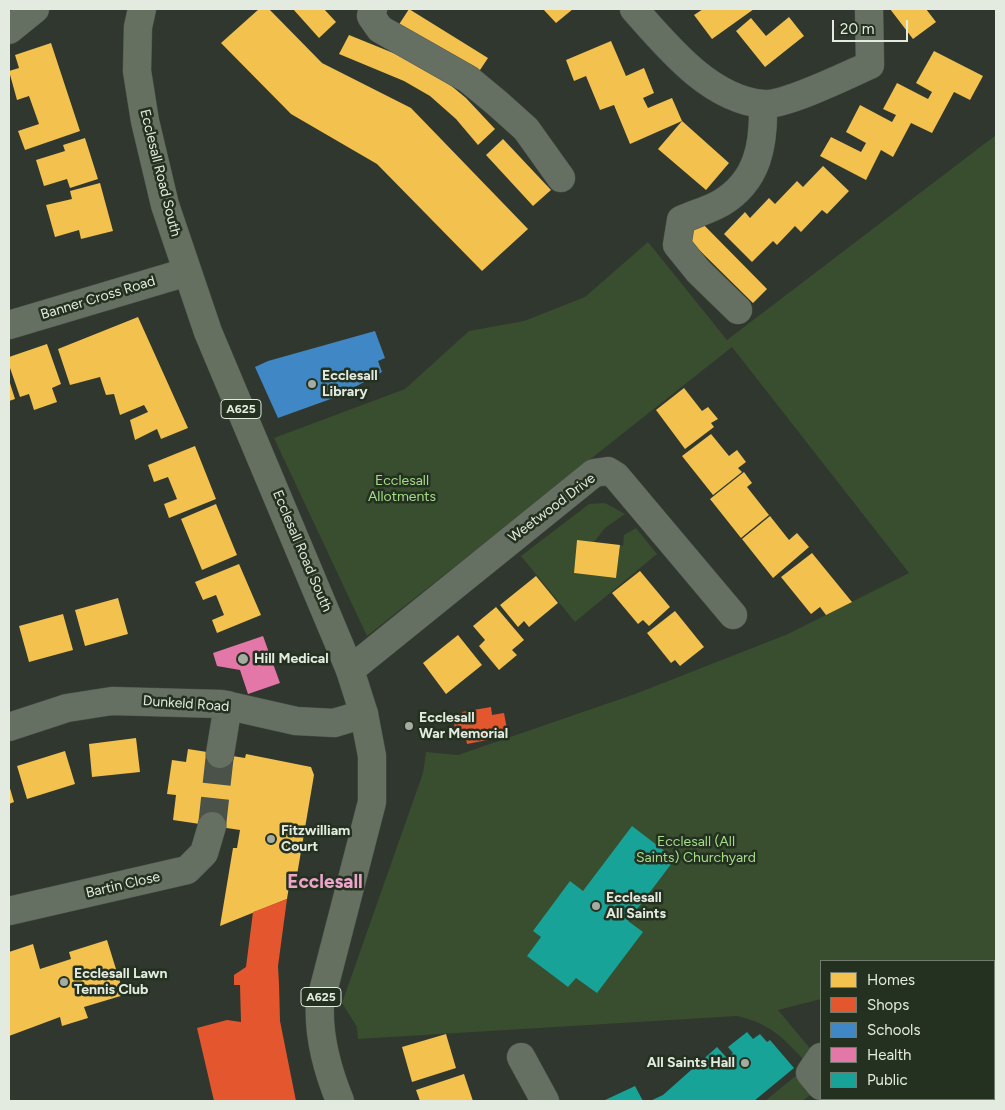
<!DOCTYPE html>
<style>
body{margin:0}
#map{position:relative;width:1005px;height:1110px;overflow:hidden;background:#30372e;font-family:Figtree,sans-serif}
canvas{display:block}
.frame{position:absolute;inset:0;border:10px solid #e3ebe0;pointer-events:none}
.legend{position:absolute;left:820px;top:960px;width:175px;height:140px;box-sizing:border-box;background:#253120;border:1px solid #717b6d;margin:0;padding:6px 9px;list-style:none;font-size:15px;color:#e3ebe0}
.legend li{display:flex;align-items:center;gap:10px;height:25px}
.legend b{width:25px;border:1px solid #717b6d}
.scale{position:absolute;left:832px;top:20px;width:76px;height:22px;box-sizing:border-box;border:2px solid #e3ebe0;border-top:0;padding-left:6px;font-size:15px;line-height:18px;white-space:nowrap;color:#e3ebe0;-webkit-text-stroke:4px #253120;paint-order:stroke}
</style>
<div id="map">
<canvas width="1005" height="1110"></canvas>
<div class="frame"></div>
<ul class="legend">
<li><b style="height:14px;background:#f2c14e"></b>Homes</li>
<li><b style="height:14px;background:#e4572e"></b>Shops</li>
<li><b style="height:14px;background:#3f88c5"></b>Schools</li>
<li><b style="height:14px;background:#e377a8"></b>Health</li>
<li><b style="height:14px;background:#17a398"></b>Public</li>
</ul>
<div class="scale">20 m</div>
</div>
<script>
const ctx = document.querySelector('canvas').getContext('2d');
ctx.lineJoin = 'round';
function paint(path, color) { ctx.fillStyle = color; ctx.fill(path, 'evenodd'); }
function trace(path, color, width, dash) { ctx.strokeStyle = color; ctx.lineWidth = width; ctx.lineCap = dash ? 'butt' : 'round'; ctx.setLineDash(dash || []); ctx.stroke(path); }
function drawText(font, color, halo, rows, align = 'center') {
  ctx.font = font + ' Figtree,sans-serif'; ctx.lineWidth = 5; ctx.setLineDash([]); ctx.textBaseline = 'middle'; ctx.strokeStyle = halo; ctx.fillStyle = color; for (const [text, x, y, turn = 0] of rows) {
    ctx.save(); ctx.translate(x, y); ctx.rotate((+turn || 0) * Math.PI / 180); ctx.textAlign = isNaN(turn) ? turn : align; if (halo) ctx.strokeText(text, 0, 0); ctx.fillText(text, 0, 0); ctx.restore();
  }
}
paint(new Path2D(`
 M996,135v826h-175v38l-43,11 35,42 -9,8c-22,-23 -35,-37 -67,-44l-379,23 -1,-12 -15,-24 81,-230 3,-21 32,3 177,-61 153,-60 121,-61 -177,-226 -365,289 -93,-198 131,-49 64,-58 55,-10 61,-24 63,-55 79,98z
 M605,503l20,11 -20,14 -11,14 -17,-1 -3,32 42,5 4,-33 3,1 1,-11 12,-7 21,26 -82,68 -54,-66 68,-52z
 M798,1074l15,19 -11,8h-37z`), '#394d2f');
paint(new Path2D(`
 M259,9h10l53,54 89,45 117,121 -46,42 -105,-107 -86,-50 -70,-71z
 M293,9h31l12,13 -17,16z
 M409,9l79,49 -12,18 -78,-50z
 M543,9h30l-17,14z
 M703,9h51l-42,30 -18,-24z
 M890,9h36l10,13 -23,17z
 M789,17l15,19 -39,31 -29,-36 15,-13 15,18z
 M349,35l64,26 30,18 23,19 29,31 -17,16 -22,-26 -26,-23 -26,-15 -65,-27z
 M611,41l15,35 18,-8 10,25 -11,5 5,10 24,-10 10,23 47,42 -23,27 -48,-41 24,-28 -52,23 -16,-39 -14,5 -14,-34 -12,5 -8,-21z
 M51,43l29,88 -55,19 -7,-19 21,-7 -10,-28 -12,4 -8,-29 10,-3 -4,-13z
 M934,51l49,25 -13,24 -16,-8 -22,41 -21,-10 -18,34 -12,-7 -15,30 -46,-24 11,-19 30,15 5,-9 -20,-11 14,-27 32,17 4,-7 -13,-6 14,-26 31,16 4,-7 -16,-9z
 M85,138l13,41 -28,9 -3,-9 -23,7 -8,-26 29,-9 -2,-6z
 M503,139l48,51 -18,16 -47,-51z
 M823,166l26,25 -22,23 -5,-4 -21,22 -6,-6 -18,19 -4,-4 -21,21 -28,-28 21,-22 5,6 19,-20 6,6 22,-23 6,6z
 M100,183l13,48 -32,8 -2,-9 -24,7 -9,-32 26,-6 -2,-8z
 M697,218l70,71 -14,14 -71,-70z
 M138,317l50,111 -27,11 -4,-10 -22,11 -5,-20 18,-8 -4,-7 -24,10 -6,-21 -8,1 -6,-18 -30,8 -12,-36z
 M47,344l14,40 -9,4 5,14 -23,8 -5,-16 -9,3 -11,-32v-8z
 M9,380l6,19 -6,2z
 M684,388l18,23 6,-4 10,12 -7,4 3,4 -29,22 -29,-39z
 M711,434l18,22 8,-6 9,12 -8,6 4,4 -29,23 -31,-39z
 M195,446l21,53 -47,19 -5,-14 13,-5 -9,-22 -14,5 -6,-17z
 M744,472l8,11 -5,4 22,28 -28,23 -31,-39z
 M216,504l21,51 -35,15 -21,-51z
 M770,516l19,24 8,-7 12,14 -36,31 -31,-39z
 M577,540l43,5 -4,33 -42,-5z
 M812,553l40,49 -26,13 -6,-8 -9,7 -30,-37z
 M239,564l22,51 -44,18 -5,-13 12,-5 -8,-20 -13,5 -8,-18z
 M640,571l30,36 -21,19 -6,-6 -5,4 -26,-31z
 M536,576l22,27 -29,24 -5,-6 -6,6 -18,-22z
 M118,598l10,36 -43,12 -10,-36z
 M496,607l28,33 -12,10 5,5 -18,15 -20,-24 6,-6 -12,-14z
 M675,611l29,36 -24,19 -5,-6 -4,3 -24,-30z
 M63,614l10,36 -44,12 -10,-36z
 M458,635l24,30 -36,29 -23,-31z
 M136,738l4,34 -48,5 -3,-33z
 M188,749l57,9 1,-4 65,13 3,8 -17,100 -6,-1 -4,25 -67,27 13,-78h4l3,-18 -67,-10 3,-25 -9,-1 5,-34 14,2z
 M65,751l10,33 -48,15 -10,-33z
 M9,785l5,17 -5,2z
 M107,940l17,55 -40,12 4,11 -26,8 -2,-9 -51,19v-84l24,-8 7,25 31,-10 -2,-7z
 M446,1034l10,34 -44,14 -10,-35z
 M996,1048v37l-2,1v-37z
 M464,1074l9,27h-53l-4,-11z
 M902,1099h21l2,2h-26z
 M936,1099h33l-5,2h-27z`), '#f2c14e');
paint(new Path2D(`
 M491,707l1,8 12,-2 3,16 -16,3 1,7 -25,5 -2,-10 -9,2 -2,-14 10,-2 -2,-8z
 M287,899l-9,67 1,18 1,37 16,80h-82l-17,-73 30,-8 14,2 -1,-37h-6v-10l12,-8 7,-55z`), '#e4572e');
paint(new Path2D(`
 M375,331l10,27 -7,3 4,11 -43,24 -61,22 -23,-51 13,-6z`), '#3f88c5');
paint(new Path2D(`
 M263,636l17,47 -32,11 -8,-24 -23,-4 -4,-13z`), '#e377a8');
paint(new Path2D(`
 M632,826l43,33 -47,62 15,11 -46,61 -21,-15 -8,9 -41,-31 14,-19 -8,-6 37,-50 13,10z
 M747,1032l6,7 7,-5 7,8 3,-2 24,28 -40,33h-104l13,-6 54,-48 10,11 6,-5 -5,-6z
 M635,1086l8,15h-40z`), '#17a398');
trace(new Path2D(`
 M212,826l8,-72`), '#4b5249', 28, [28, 14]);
const minor = new Path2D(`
 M373,9l-2,7 9,13 88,50 29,24 29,26 35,49
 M634,9c33,37 75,90 129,95 22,2 84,-29 107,-39l-1,-56
 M9,30l26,-21
 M738,310l-40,-39 -21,-26 4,-25c13,-6 28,-10 40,-17 37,-22 43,-58 42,-98
 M9,325l178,-53
 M350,670l244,-197 14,-2 8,5 117,139
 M9,727l58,-19 45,-7 109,3 75,17 38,2 30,-9
 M220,754l8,-49
 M9,911l178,-41 17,-17 8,-27
 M994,989l2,-2
 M521,1057l24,44
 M821,1057l-11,16 11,13
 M841,1101l3,-2`);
const major = new Path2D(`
 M142,9l-4,18 -1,44 8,50 20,84 43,127 142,338 14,44 8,42v46l-52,201c-2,34 7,66 20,98`);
trace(minor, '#4d534b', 29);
trace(major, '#4d534b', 29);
trace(minor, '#667062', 28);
trace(major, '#657060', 28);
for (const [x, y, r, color] of [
 [312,384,5,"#a4aca2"],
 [243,659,6,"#a4aca2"],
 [409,726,5,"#a4aca2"],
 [271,839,5,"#a4aca2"],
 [596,906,5,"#a4aca2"],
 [64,982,5,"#a4aca2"],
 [745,1063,5,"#a4aca2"]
]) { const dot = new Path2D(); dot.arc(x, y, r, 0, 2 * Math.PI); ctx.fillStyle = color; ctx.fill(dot); trace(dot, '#253120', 2); }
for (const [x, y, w] of [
 [241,409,40],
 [321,997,40]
]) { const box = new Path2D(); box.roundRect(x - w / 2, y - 9.5, w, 19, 4); ctx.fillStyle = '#253120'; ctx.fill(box); trace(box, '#e3ebe0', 1); }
drawText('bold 12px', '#e3ebe0', null, [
 ["A625",241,409],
 ["A625",321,997]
]);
drawText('14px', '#e3ebe0', '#253120', [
 ["Ecclesall Road South",160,173,76],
 ["Banner Cross Road",98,298,-17],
 ["Weetwood Drive",552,508,-37],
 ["Ecclesall Road South",302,551,67],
 ["Dunkeld Road",186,704,4],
 ["Bartin Close",123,885,-13]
]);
drawText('bold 14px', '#e3ebe0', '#253120', [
 ["Ecclesall",322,376],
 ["Library",322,392],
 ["Hill Medical",254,659],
 ["Ecclesall",419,718],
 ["War Memorial",419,734],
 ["Fitzwilliam",281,831],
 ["Court",281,847],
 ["Ecclesall",606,898],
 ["All Saints",606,914],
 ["Ecclesall Lawn",74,974],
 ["Tennis Club",74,990],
 ["All Saints Hall",735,1063,"right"]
], 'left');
drawText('14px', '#a4dd88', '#253120', [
 ["Ecclesall",402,481],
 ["Allotments",402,497],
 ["Ecclesall (All",696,842],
 ["Saints) Churchyard",696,858]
]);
drawText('bold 19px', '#eea5cc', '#253120', [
 ["Ecclesall",325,882]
]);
</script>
